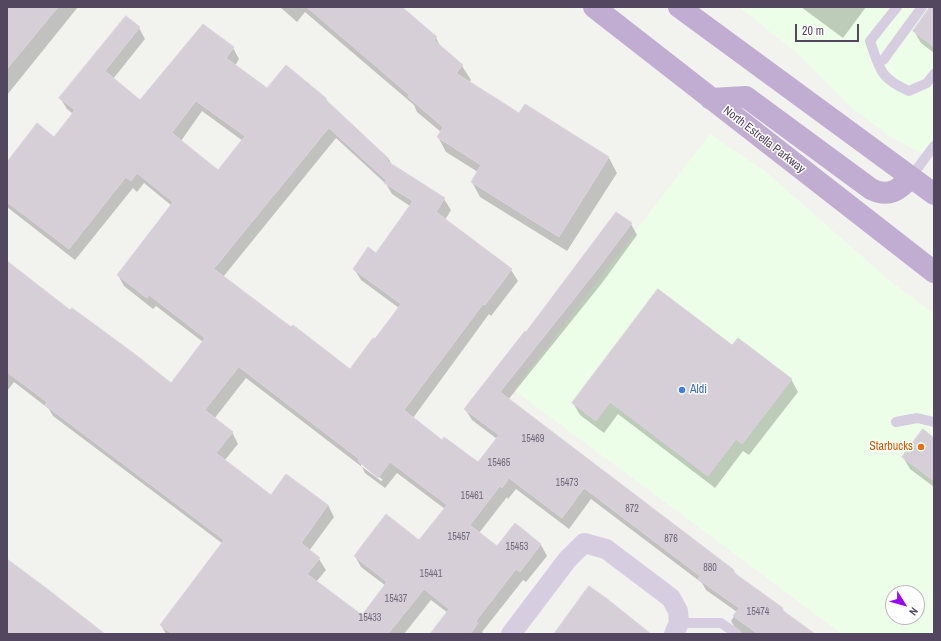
<!DOCTYPE html>
<style>
body{margin:0}
#map{position:relative;width:941px;height:641px;overflow:hidden;background:#f2f2ef;font-family:"Archivo Narrow",sans-serif}
canvas{display:block}
.frame{position:absolute;inset:0;border:8px solid #53465f;pointer-events:none}
.north{position:absolute;left:885px;top:585px;width:40px;height:40px;box-sizing:border-box;background:#fff;border:1px solid #bab5bf;border-radius:50%;rotate:127deg;font-size:11px;font-weight:700;line-height:16px;text-align:center;color:#53465f}
.north::after{content:'';display:block;margin:auto;width:14px;height:18px;background:#9a07f5;clip-path:polygon(50% 0,100% 100%,50% 72%,0 100%)}
.scale{position:absolute;left:795px;top:24px;width:64px;height:18px;box-sizing:border-box;border:2px solid #53465f;border-top:0;padding-left:5px;font-size:12px;line-height:14px;white-space:nowrap;color:#53465f;-webkit-text-stroke:3px #fff;paint-order:stroke}
</style>
<div id="map">
<canvas width="941" height="641"></canvas>
<div class="frame"></div>
<div class="north">N</div>
<div class="scale">20 m</div>
</div>
<script>
const ctx = document.querySelector('canvas').getContext('2d');
ctx.lineJoin = 'round';
function paint(path, color) { ctx.fillStyle = color; ctx.fill(path, 'evenodd'); }
function trace(path, color, width, dash) { ctx.strokeStyle = color; ctx.lineWidth = width; ctx.lineCap = dash ? 'butt' : 'round'; ctx.setLineDash(dash || []); ctx.stroke(path); }
function drawText(font, color, halo, rows, align = 'center') {
  ctx.font = font + ' "Archivo Narrow",sans-serif'; ctx.lineWidth = 3; ctx.setLineDash([]); ctx.textBaseline = 'middle'; ctx.strokeStyle = halo; ctx.fillStyle = color; for (const [text, x, y, turn = 0] of rows) {
    ctx.save(); ctx.translate(x, y); ctx.rotate((+turn || 0) * Math.PI / 180); ctx.textAlign = isNaN(turn) ? turn : align; if (halo) ctx.strokeText(text, 0, 0); ctx.fillText(text, 0, 0); ctx.restore();
  }
}
paint(new Path2D(`
 M739,7h195v153l-43,-23 -38,-28 -57,-57z
 M710,134l55,37 125,110 44,33v320h-92l-328,-244zM893,593h24v24h-24z`), '#edfee8');
paint(new Path2D(`
 M7,7h71l-71,88z
 M280,7h121l35,31 6,11 20,17 9,14 -2,2 51,32 5,-9 84,53 8,15 -50,78 -87,-54 -8,-15 6,-10 -32,-20 -8,-15 3,-5 -24,-20 -3,-7 -109,-93 -8,10z
 M801,7h65l-23,31z
 M931,7l3,1v45l-13,-10 -7,-12z
 M139,28l6,11 -32,40 28,22 92,-53 6,11 -4,7 32,24 59,8 3,7 60,54 3,7 52,33 7,11 -6,10 66,50 7,11 -27,35 -2,-2 -76,104 29,23 36,22 19,-24 -25,-19 -7,-11 62,-76 104,-109 6,11 -35,48 -94,117 226,171 2,4 46,33 6,11 -11,15h-38l-8,-13 6,-9 -31,-22 -4,-7 -111,-84 -22,30 -53,-40 -8,10 -1,-2 -28,36 18,15 18,-23 26,20 6,11 -21,26 -3,-2 -41,52 2,2h-49l13,-21 -17,-13 -27,34h-238l-5,-9 62,-81 -170,-128 -4,-7 -35,-27 -7,9v-129l63,50 101,73 32,-43 -47,-36 -3,3 -29,-23 -6,-11 54,-69 -28,-23 -7,9 -4,-4 -58,72 -68,-53v-44l47,-25 19,-24 -6,-5 -7,-11zM202,111l41,30 -25,30 -37,-30zM336,138l50,46 6,10 18,12 -33,49 -23,14 7,11 38,28 -49,62 -59,-41 -68,-52zM246,378l116,89 3,6 20,15 12,-15 48,36 -26,33 -64,14 6,11 25,19 -24,30 -46,-34 10,-12 -7,-11 -10,-8 25,-34 -6,-12 -57,-8 -47,-36 14,-17 -6,-12 -18,-13zM361,463l22,17 -2,1 -20,-15z
 M732,347l59,32 7,13 -49,63 -6,-4 -28,37 -97,-74 -14,19 -24,-18 -7,-12z
 M934,439v48l-24,-18 -7,-12z`), '#0003');
const building = new Path2D(`
 M7,7h51l-51,62z
 M307,7h95l35,30 -3,3 29,25 -7,8 63,40 6,-9 84,53 -50,80 -88,-55 10,-17 -44,-28 6,-10 -35,-30 1,-2z
 M930,7h4v40l-21,-16z
 M126,16l14,11 -35,44 35,29 63,-76 31,23 -8,11 41,30 19,-23 40,33 -1,1 64,60 -2,2 58,37 -9,14 76,57 -27,36 -2,-1 -79,106 38,30 2,-3 34,25 21,-27 -35,-26 61,-78 1,1 90,-120 16,11 -36,48 -96,121 234,178 -1,2 50,36 -1,2 33,24h-57l-25,-18 6,-8 -41,-29 2,-3 -116,-88 -22,30 -53,-40 -7,10 -2,-2 -30,39 27,21 18,-23 26,21 -21,28 -4,-3 -40,52 2,2 -8,11h-40l19,-25 -25,-20 -36,45h-216l-12,-9 64,-85 -179,-135 2,-3 -40,-30v-111l63,49 2,-2 64,47 35,28 34,-45 -56,-43 -2,3 -30,-23 56,-73 -36,-29 -6,8 -5,-4 -57,72 -62,-47v-40l30,-39 17,14 21,-27 -16,-12zM196,101l49,35 -27,34 -46,-37zM329,128l57,52 -2,3 29,18 -37,52 -8,-6 -15,22 48,35 -26,35 -2,-1 -23,31 -57,-44 -2,2 -77,-58zM239,367l120,92 -1,2 20,17 12,-16 57,43 -28,35 -33,-26 -32,42 33,26 -25,33 -55,-41 13,-16 -19,-15 27,-38 -42,-31 -15,21 -55,-42 17,-21 -28,-22z
 M658,289l74,56 6,-7 54,41 -50,65 -6,-5 -28,37 -98,-74 -14,19 -24,-18z
 M923,429l11,9v43l-32,-24z
 M7,559l39,29 59,46h-98z
 M589,586l17,12 45,36h-97z`);
paint(building, '#d6cfd8');
trace(building, '#dad3dc', 1);
trace(new Path2D(`
 M897,7l-27,34c10,29 10,37 39,50l18,-8 7,-9
 M878,63l6,-4 38,-52
 M911,177l23,-31
 M896,422l21,-4 17,4
 M679,623h42l16,11`), '#d7cde1', 10);
trace(new Path2D(`
 M511,634l56,-74 17,-17 22,6 65,49 7,13 1,12 -5,11`), '#d7cde1', 20);
trace(new Path2D(`
 M594,7l340,265
 M679,7l255,187
 M711,99l35,-2 125,92c18,9 28,1 40,-12`), '#c1add1', 22);
for (const [x, y, r, color] of [
 [682,390,4,"#3f7fe0"],
 [921,447,4,"#e8710a"]
]) { const dot = new Path2D(); dot.arc(x, y, r, 0, 2 * Math.PI); ctx.fillStyle = color; ctx.fill(dot); trace(dot, '#fff', 1.5); }
drawText('10px', '#74687d', null, [
 ["15469",533,439],
 ["15465",499,463],
 ["15473",567,483],
 ["15461",472,496],
 ["872",632,509],
 ["15457",459,537],
 ["876",671,539],
 ["15453",517,547],
 ["880",710,568],
 ["15441",431,574],
 ["15437",396,599],
 ["15474",758,612],
 ["15433",370,618]
]);
drawText('12px', '#53465f', '#fff', [
 ["North Estrella Parkway",764,140,38]
]);
drawText('12px', '#366cbe', '#fff', [
 ["Aldi",690,390]
], 'left');
drawText('12px', '#c56008', '#fff', [
 ["Starbucks",913,447]
], 'right');
</script>
